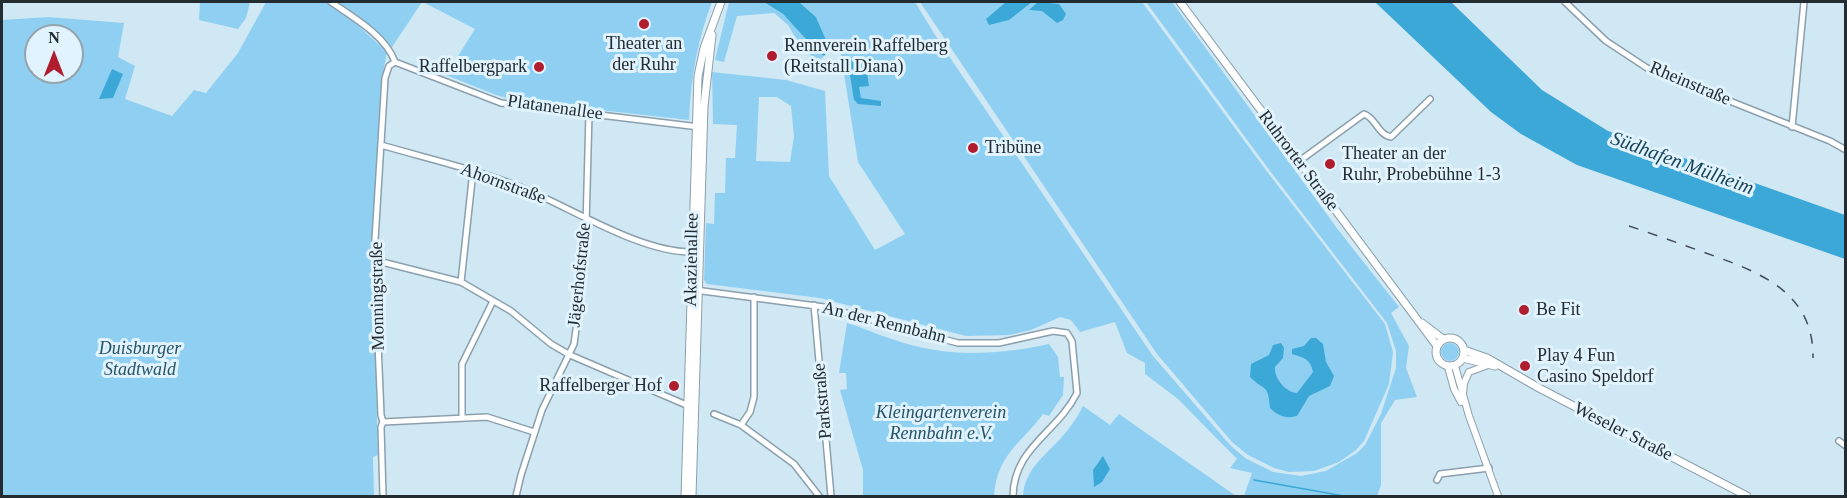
<!DOCTYPE html>
<meta charset="utf-8">
<style>
body{margin:0}
#map{position:relative;width:1847px;height:498px;overflow:hidden;background:#d0e7f4;font-family:Georgia,serif}
canvas{display:block}
.frame{position:absolute;inset:0;border:3px solid #232c30;pointer-events:none}
.north{position:absolute;left:24px;top:24px;width:60px;height:60px;box-sizing:border-box;background:#e1f3fe;border:2px solid #95a3ac;border-radius:50%;rotate:0deg;font-size:16px;font-weight:700;line-height:24px;text-align:center;color:#232c30}
.north::after{content:'';display:block;margin:auto;width:21px;height:27px;background:#b01d2f;clip-path:polygon(50% 0,100% 100%,50% 72%,0 100%)}
</style>
<div id="map">
<canvas width="1847" height="498"></canvas>
<div class="frame"></div>
<div class="north">N</div>
</div>
<script>
const ctx = document.querySelector('canvas').getContext('2d');
ctx.lineJoin = 'round';
function paint(path, color) { ctx.fillStyle = color; ctx.fill(path, 'evenodd'); }
function trace(path, color, width, dash) { ctx.strokeStyle = color; ctx.lineWidth = width; ctx.lineCap = dash ? 'butt' : 'round'; ctx.setLineDash(dash || []); ctx.stroke(path); }
function drawText(font, color, halo, rows, align = 'center') {
  ctx.font = font + ' Georgia,serif'; ctx.lineWidth = 6; ctx.setLineDash([]); ctx.textBaseline = 'middle'; ctx.strokeStyle = halo; ctx.fillStyle = color; for (const [text, x, y, turn = 0] of rows) {
    ctx.save(); ctx.translate(x, y); ctx.rotate((+turn || 0) * Math.PI / 180); ctx.textAlign = isNaN(turn) ? turn : align; if (halo) ctx.strokeText(text, 0, 0); ctx.fillText(text, 0, 0); ctx.restore();
  }
}
paint(new Path2D(`
 M200,2h50l-4,16 -8,11 -39,-9z
 M266,2h60l24,16 37,34 -4,21 -10,189 5,193 -5,2 1,39h-372v-476l46,-3 76,6 -6,34 17,9 -10,33 47,17 22,-26 12,3 32,-40zM36,36h36v36h-36z
 M336,2h86l-30,45 -36,-33z
 M423,2h289c-15,39 -21,76 -23,118l-170,-19 -23,-6 -50,-20 29,-46z
 M729,2h35l19,12 41,42 -5,5 -17,-12 -14,-24 -14,-12 -37,3 -13,46 -9,-2z
 M799,2h116l25,41 213,313 77,89 15,13 28,14 28,4 25,-5 31,-18 8,-8 16,-31 15,-46v-17l-9,-28 -120,-156 -121,-165h26l167,229 60,76 -8,6 18,33 -3,22 11,29 -22,3 -14,23v62l-4,11h-133l8,-23 -22,-5 7,-9 -59,-60 -33,-25v-11l-18,-10 -12,-31 -35,10 -9,-12 -11,-3 -29,13 -22,5 -43,1 -146,-38 -113,-14 -3,-4 2,-57 8,1 1,-31h10l1,-35h9l2,-33 -24,-1 -1,-52 74,8 39,11 4,85 46,74 30,-16 -47,-72 -18,-114 -10,1 -14,-32zM759,97h18l14,9 3,30 -4,26 -34,-1z
 M920,2h222l123,167 120,155 8,28 -4,32 -25,57 -8,9 -17,12 -25,9 -25,1 -15,-4 -26,-13 -16,-13 -75,-88z
 M847,323c17,5 31,12 48,17 50,18 103,15 154,4l9,13 2,20h4l-1,18 -14,21 -6,-2c-22,30 -46,40 -49,82h-131v-26l-23,-80 7,-1 -1,-16h-7z
 M1441 352a9 9 0 1 1 18 0a9 9 0 1 1-18 0Z
 M1083,406l27,19 9,-11 117,82h-213c2,-27 21,-39 38,-58 9,-10 16,-20 22,-32z`), '#8fd0f2');
paint(new Path2D(`
 M764,2h35l17,15 14,32 -6,7 -7,-5 -34,-37z
 M1006,2h26l-23,18 -20,5 -3,-6z
 M1038,2l21,2 7,10 -3,6 -6,3 -15,-12 -13,-1z
 M1375,2h76l91,88 66,41 237,84v44l-268,-94 -56,-31 -30,-22z
 M865,59l4,27 -10,1 2,11 20,3v5l-23,-2 -4,-4 -6,-37 4,-3z
 M112,69l11,5 -10,24 -14,1z
 M1311,338h5l7,6 3,18 8,14 -4,10 -21,10 -12,20c-11,3 -19,0 -27,-8 -2,-25 -5,-16 -20,-31l1,-13 18,-9 4,-10 8,-2 3,5 -1,10 -8,9c-1,11 10,25 22,26l16,-21c-3,-14 -9,-14 -21,-18v-5l12,-3z
 M1103,456l7,13 -8,13 -8,5 -1,-17z`), '#3ca8d8');
trace(new Path2D(`
 M1254,480l90,16`), '#3ca8d8', 1.5);
const minor = new Path2D(`
 M331,2c22,15 55,34 64,60
 M1565,2l41,39 41,27 183,73 16,9
 M395,62l106,41 198,24
 M1792,127l12,-125
 M381,145c48,14 98,25 144,44 48,20 115,63 166,63
 M1298,162l66,-48c12,4 14,21 27,23l39,-38
 M378,261l83,21 50,29 40,33 19,11 121,52
 M461,282l12,-111
 M695,290l129,17 134,36h41l54,-12 14,2 5,8 5,52c-20,40 -63,54 -64,103
 M814,305l17,191
 M714,414l27,11 53,39 25,32
 M462,418v-54l31,-63
 M383,422l104,-5 47,15
 M741,425l9,-13 4,-15v-100
 M1839,441l7,5
 M1437,480l3,-6 49,-6
 M383,496l-2,-69 2,-5 -2,-7 -6,-144 3,-10 -4,-5 11,-178 4,-12 6,-4
 M516,496l5,-21 21,-65 32,-66 11,-81 4,-149`);
const tertiary = new Path2D(`
 M1455,366l14,50 29,80
 M1448,367l6,22 7,13
 M1463,394l1,-11 5,-11 19,-7`);
const secondary = new Path2D(`
 M1180,2l257,344
 M1422,323l21,16
 M1436 352a14 14 0 1 1 28 0a14 14 0 1 1-28 0Z
 M1464,350l23,8 52,30 208,108
 M1463,358l32,8
 M685,496l13,-420 6,-28 17,-46
 M692,496l12,-390 8,-71`);
trace(minor, '#8ba0ac', 8);
trace(tertiary, '#8ba0ac', 8);
trace(secondary, '#8ba0ac', 9);
trace(minor, '#fff', 5);
trace(tertiary, '#fff', 6);
trace(secondary, '#fff', 7);
trace(new Path2D(`
 M1629,226c24,8 49,17 74,26 53,19 111,38 110,106`), '#424d53', 1.5, [10, 10]);
for (const [x, y, r, color] of [
 [644,24,6,"#b01d2f"],
 [772,56,6,"#b01d2f"],
 [539,67,6,"#b01d2f"],
 [973,148,6,"#b01d2f"],
 [1330,164,6,"#b01d2f"],
 [1524,310,6,"#b01d2f"],
 [1525,366,6,"#b01d2f"],
 [674,386,6,"#b01d2f"]
]) { const dot = new Path2D(); dot.arc(x, y, r, 0, 2 * Math.PI); ctx.fillStyle = color; ctx.fill(dot); trace(dot, '#e1f3fe', 2); }
drawText('18px', '#232c30', '#e1f3fe', [
 ["Theater an",644,44,"center"],
 ["der Ruhr",644,65,"center"],
 ["Rennverein Raffelberg",784,46],
 ["(Reitstall Diana)",784,67],
 ["Raffelbergpark",527,67,"right"],
 ["Tribüne",985,148],
 ["Theater an der",1342,154],
 ["Ruhr, Probebühne 1-3",1342,175],
 ["Be Fit",1536,310],
 ["Play 4 Fun",1537,356],
 ["Casino Speldorf",1537,377],
 ["Raffelberger Hof",662,386,"right"]
], 'left');
drawText('18px', '#232c30', '#e1f3fe', [
 ["Rheinstraße",1690,84,23],
 ["Platanenallee",555,108,8],
 ["Ruhrorter Straße",1298,161,53],
 ["Ahornstraße",503,184,20],
 ["Akazienallee",692,260,-89],
 ["Jägerhofstraße",580,275,-84],
 ["Monningstraße",378,296,-91],
 ["An der Rennbahn",884,323,14],
 ["Parkstraße",823,401,-95],
 ["Weseler Straße",1623,432,27]
]);
drawText('italic 18px', '#275368', '#e1f3fe', [
 ["Duisburger",140,349],
 ["Stadtwald",140,370],
 ["Kleingartenverein",941,413],
 ["Rennbahn e.V.",941,434]
]);
drawText('italic 20px', '#184459', '#e1f3fe', [
 ["Südhafen Mülheim",1682,164,20]
]);
</script>
